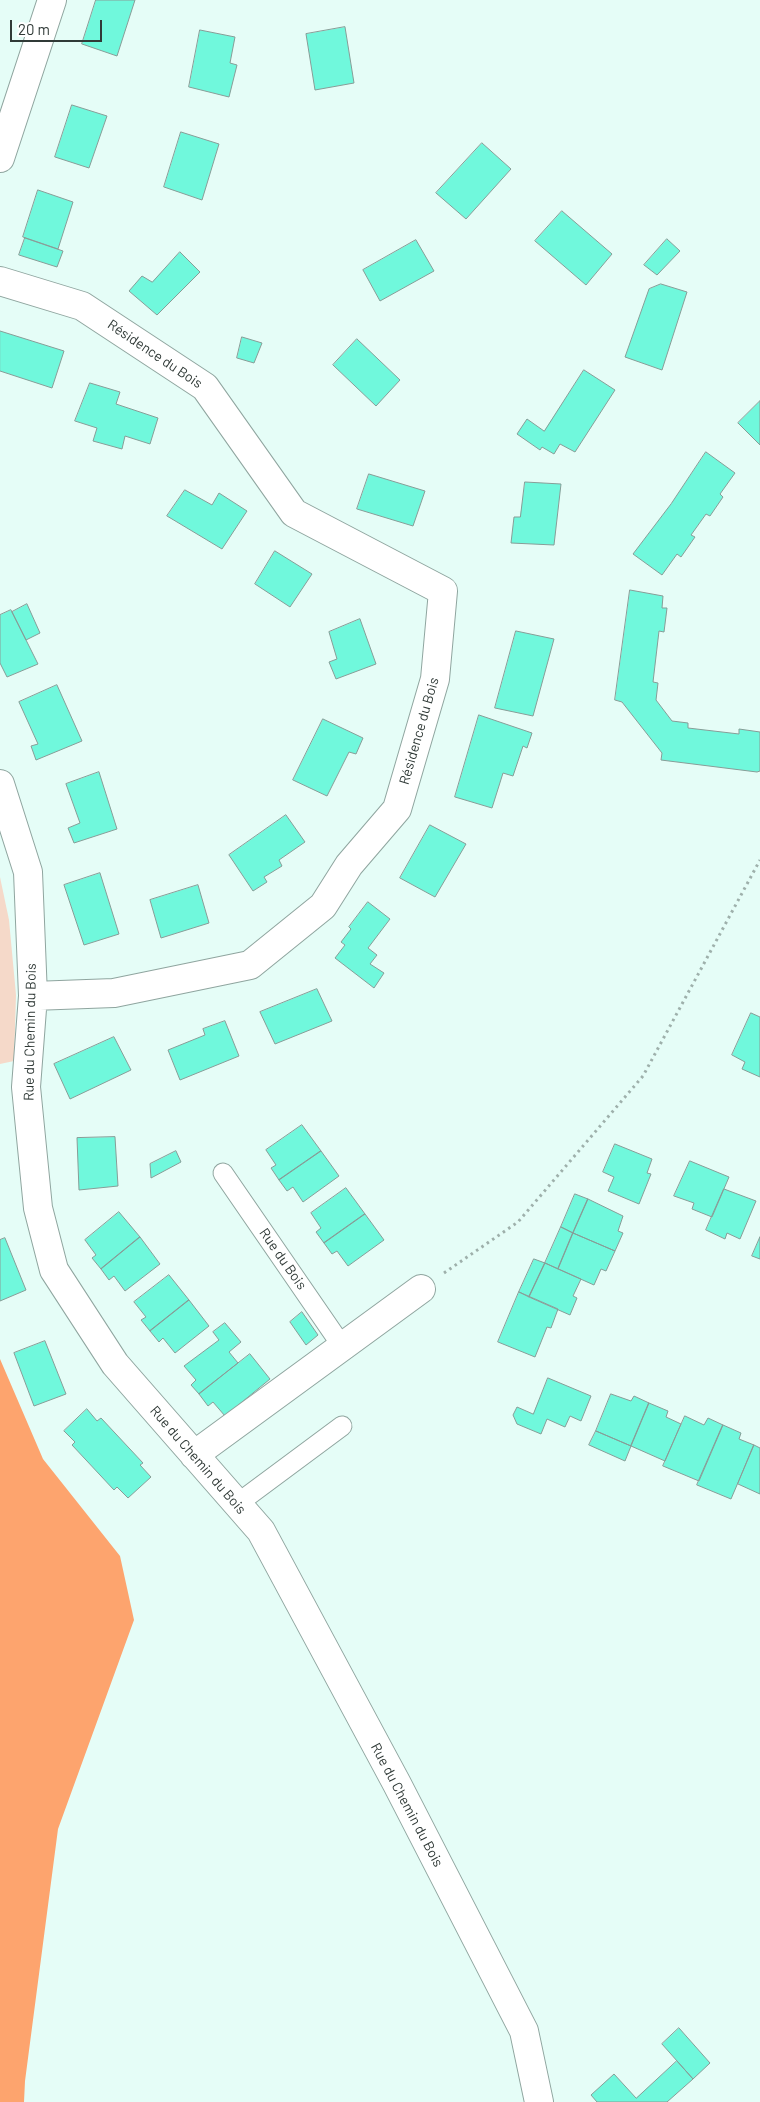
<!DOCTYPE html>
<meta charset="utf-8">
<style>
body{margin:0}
#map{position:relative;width:760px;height:2102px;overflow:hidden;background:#e5fdf7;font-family:Barlow,sans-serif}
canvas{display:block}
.scale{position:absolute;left:10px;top:20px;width:92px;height:22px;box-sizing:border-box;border:2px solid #303a37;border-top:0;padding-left:6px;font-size:15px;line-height:18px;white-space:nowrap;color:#303a37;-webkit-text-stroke:4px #fff;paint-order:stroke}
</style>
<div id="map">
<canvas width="760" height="2102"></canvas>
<div class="scale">20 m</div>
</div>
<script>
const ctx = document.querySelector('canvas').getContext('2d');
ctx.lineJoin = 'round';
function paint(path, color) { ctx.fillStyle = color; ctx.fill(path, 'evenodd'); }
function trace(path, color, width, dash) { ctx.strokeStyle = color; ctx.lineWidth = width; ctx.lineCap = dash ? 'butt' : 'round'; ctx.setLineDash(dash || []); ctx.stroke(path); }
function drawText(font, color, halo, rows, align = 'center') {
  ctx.font = font + ' Barlow,sans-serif'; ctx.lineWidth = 4; ctx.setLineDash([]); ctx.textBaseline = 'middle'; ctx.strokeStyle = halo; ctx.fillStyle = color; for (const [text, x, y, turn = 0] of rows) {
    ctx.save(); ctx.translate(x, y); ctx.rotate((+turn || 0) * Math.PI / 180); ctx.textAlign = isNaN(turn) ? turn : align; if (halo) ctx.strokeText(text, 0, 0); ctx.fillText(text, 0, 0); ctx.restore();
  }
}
paint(new Path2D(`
 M0,877l9,43 7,75 -2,66 -14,3z`), '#f5d9c9');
paint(new Path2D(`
 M0,1359l43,100 77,97 14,64 -76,209 -33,252 -1,21h-24z`), '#fda46e');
const building = new Path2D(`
 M96,0h39l-18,56 -35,-12z
 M345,27l9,56 -39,7 -9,-56z
 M200,30l35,7 -5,26 7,2 -8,32 -40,-10z
 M72,105l35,11 -18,52 -34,-11z
 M181,132l38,12 -17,56 -38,-13z
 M482,143l29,26 -45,50 -30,-26z
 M38,190l35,12 -15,47 -35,-12z
 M562,211l50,43 -26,31 -51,-44z
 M25,238l38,13 -6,16 -38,-12z
 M667,239l13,12 -23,24 -13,-10z
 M416,240l18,31 -54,30 -17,-31z
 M180,252l20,20 -43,43 -28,-24 13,-15 10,6z
 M661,284l26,8 -25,78 -37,-13 24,-68z
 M0,331l64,20 -12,37 -52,-17z
 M242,337l20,6 -8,20 -17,-5z
 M357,339l43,41 -24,26 -43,-41z
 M584,370l31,20 -40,62 -15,-8 -6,10 -12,-7 -2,3 -23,-16 10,-15 17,12z
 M90,383l30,9 -4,12 42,14 -8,26 -25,-8 -3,13 -29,-8 4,-13 -22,-7z
 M760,401v44l-22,-22z
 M706,452l29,21 -15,21 3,3 -13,19 -4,-2 -15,21 4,2 -14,20 -4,-3 -15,21 -29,-21 38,-50z
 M369,474l56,17 -12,35 -56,-17z
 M525,482l36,2 -7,61 -43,-2 3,-26h6z
 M185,490l27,15 7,-12 28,18 -25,38 -55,-33z
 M275,551l37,23 -22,33 -35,-23z
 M630,590l33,6 -1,12h5l-3,24 -5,-1 -6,51 5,1 -2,17 16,21 16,2v5l51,6v-5l21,3v39l-3,1 -96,-12 1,-7 -40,-51 -7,-2z
 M27,604l13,29 -14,7 -14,-28z
 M11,610l27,54 -31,13 -7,-14v-48z
 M360,619l16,45 -40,15 -7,-17 8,-3 -8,-27z
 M516,631l38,8 -21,77 -38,-8z
 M57,685l25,56 -46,19 -5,-14 7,-2 -19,-42z
 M479,715l53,18 -5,15 -4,-2 -10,30 -10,-3 -11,35 -37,-11z
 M323,719l40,19 -7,16 -7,-2 -22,44 -34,-16z
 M99,772l18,57 -43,14 -6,-15 12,-5 -14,-39z
 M286,815l19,27 -26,18 3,6 -18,11 3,5 -14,9 -24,-36z
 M430,825l36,19 -31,53 -35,-19z
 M100,873l19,61 -35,11 -20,-60z
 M198,885l11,38 -48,15 -11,-38z
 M368,902l22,17 -22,29 9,7 -7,9 14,9 -10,15 -39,-30 10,-13 -4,-3 10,-13 -2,-2z
 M317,989l15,32 -57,23 -15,-32z
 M751,1013l9,4v60l-18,-8 3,-7 -13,-7z
 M225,1021l14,35 -59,24 -12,-30 37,-15 -2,-6z
 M114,1037l17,33 -61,29 -16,-35z
 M302,1125l19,26 -42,29 -8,-12 5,-3 -10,-15z
 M115,1137l3,49 -39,4 -2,-52z
 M615,1144l37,15 -5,14 4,1 -12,30 -31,-13 6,-14 -11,-5z
 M176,1151l5,11 -30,16 -1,-14z
 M321,1151l18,25 -36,26 -10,-15 -6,4 -8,-11z
 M690,1161l39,16 -17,40 -20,-8 2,-6 -20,-7z
 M346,1188l19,26 -41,29 -8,-11 5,-4 -10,-15z
 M724,1189l32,12 -16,38 -13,-6 -2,6 -19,-9z
 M575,1194l13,5 -15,34 -12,-6z
 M588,1199l35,17 -5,15 5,2 -8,18 -42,-18z
 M119,1212l21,25 -39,32 -9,-11 4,-3 -11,-15z
 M365,1214l19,26 -36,26 -11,-15 -5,3 -8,-11z
 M561,1227l12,6 -15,36 -13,-6z
 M573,1233l42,18 -9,20 -5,-2 -7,16 -36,-16z
 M140,1237l20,27 -35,27 -11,-15 -5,4 -8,-11z
 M760,1237v22l-8,-3z
 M5,1238l21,52 -26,11v-61z
 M534,1259l11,4 -16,34 -10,-5z
 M545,1263l36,16 -8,17 4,2 -7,17 -41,-18z
 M169,1275l20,25 -39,31 -9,-11 5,-3 -12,-15z
 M519,1292l39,17 -7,19 -4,-1 -12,30 -37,-15z
 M189,1300l20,26 -34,27 -12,-15 -4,4 -9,-11z
 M302,1312l16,23 -12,10 -16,-23z
 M225,1323l16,19 -12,10 9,11 -39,31 -8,-9 5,-5 -12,-14 35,-26 -6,-8z
 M45,1341l21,53 -32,12 -20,-53z
 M250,1354l20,25 -45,37 -12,-14 -5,4 -9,-12z
 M548,1378l43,18 -10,25 -11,-5 -5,11 -18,-8 -6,15 -24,-10 -4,-9 4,-8 16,7z
 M611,1394l20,7 3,-5 15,7 -18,43 -35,-15z
 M649,1403l19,8 -2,6 15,7 -16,37 -34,-15z
 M87,1409l10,12 4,-3 42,45 -3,2 11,12 -23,21 -11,-11 -3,3 -42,-45 3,-3 -11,-11z
 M685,1416l19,9 4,-7 15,7 -24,56 -36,-15z
 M723,1425l18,8 -2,6 15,6 -23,54 -34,-14z
 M596,1431l35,15 -6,15 -36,-16z
 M754,1445l6,3v46l-22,-10z
 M679,2028l31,35 -17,16 -31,-35z
 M677,2061l16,18 -26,23h-70l-6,-7 23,-21 22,24z`);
paint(building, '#70f8dc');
trace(building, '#879d97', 1);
const service = new Path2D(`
 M223,1173l119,173
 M237,1504l105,-78`);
const minor = new Path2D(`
 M0,158l52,-158
 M0,281l82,25 123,81 89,126 149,78 -8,88 -38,130 -48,56 -26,41 -73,59 -136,28 -81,3
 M0,784l28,88 5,124 -7,91 12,121 16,62 61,94 146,167 136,253 127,247 15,71
 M194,1455l227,-166`);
trace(service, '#8fa59f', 21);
trace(minor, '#8fa59f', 30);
trace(new Path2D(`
 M444,1273l74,-51 125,-146 117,-216`), '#9eb0ab', 3, [2.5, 4]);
trace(service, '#fff', 19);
trace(minor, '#fff', 28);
drawText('14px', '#303a37', '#fff', [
 ["Résidence du Bois",155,354,34],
 ["Résidence du Bois",419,731,-74],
 ["Rue du Chemin du Bois",30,1032,-89],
 ["Rue du Bois",283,1259,55],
 ["Rue du Chemin du Bois",198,1460,49],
 ["Rue du Chemin du Bois",407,1805,62]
]);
</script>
